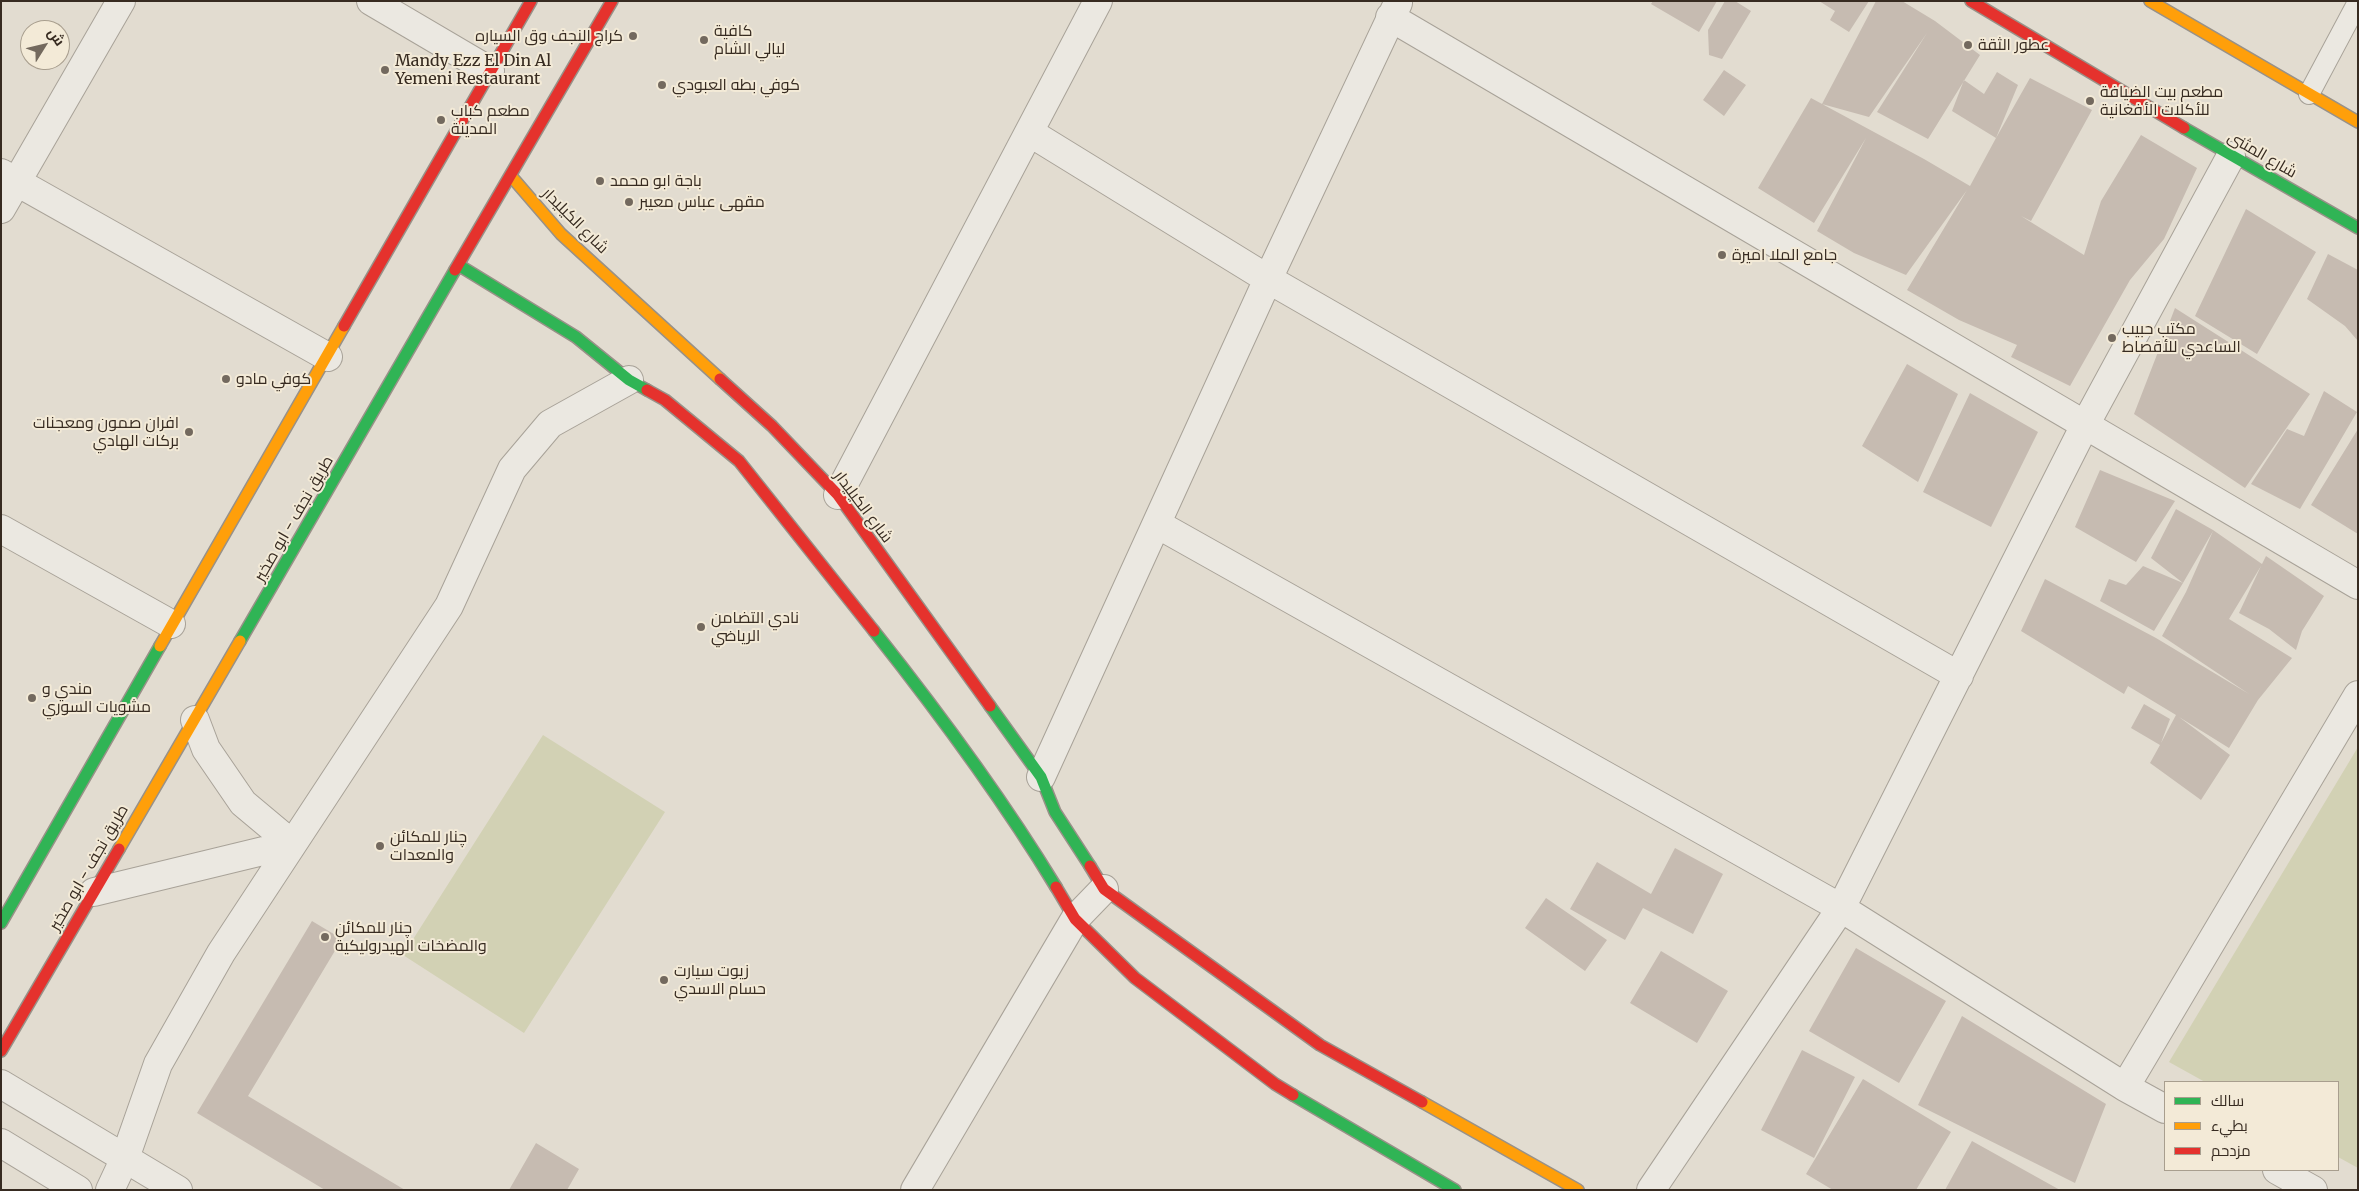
<!DOCTYPE html>
<meta charset="utf-8">
<style>
body{margin:0}
#map{position:relative;width:2359px;height:1191px;overflow:hidden;background:#e2dcd0;font-family:Merriweather,Cairo,serif}
canvas{display:block}
.frame{position:absolute;inset:0;border:2px solid #372b21;pointer-events:none}
.legend{position:absolute;left:2164px;top:1081px;width:175px;height:90px;box-sizing:border-box;background:#f3ead7;border:1px solid #a89e8e;margin:0;padding:6px 9px;list-style:none;font-size:15px;color:#372b21}
.legend li{display:flex;align-items:center;gap:10px;height:25px}
.legend b{width:25px;border:1px solid #a89e8e}
.north{position:absolute;left:20px;top:20px;width:50px;height:50px;box-sizing:border-box;background:#f3ead7;border:1px solid #a89e8e;border-radius:50%;rotate:54deg;font-size:14px;font-weight:700;line-height:20px;text-align:center;color:#372b21}
.north::after{content:'';display:block;margin:auto;width:18px;height:22px;background:#73695e;clip-path:polygon(50% 0,100% 100%,50% 72%,0 100%)}
</style>
<div id="map">
<canvas width="2359" height="1191"></canvas>
<div class="frame"></div>
<ul class="legend">
<li><b style="height:6px;background:#30b455"></b>سالك</li>
<li><b style="height:6px;background:#ff9f0a"></b>بطيء</li>
<li><b style="height:6px;background:#e5322d"></b>مزدحم</li>
</ul>
<div class="north">ش</div>
</div>
<script>
const ctx = document.querySelector('canvas').getContext('2d');
ctx.lineJoin = 'round';
function paint(path, color) { ctx.fillStyle = color; ctx.fill(path, 'evenodd'); }
function trace(path, color, width, dash) { ctx.strokeStyle = color; ctx.lineWidth = width; ctx.lineCap = dash ? 'butt' : 'round'; ctx.setLineDash(dash || []); ctx.stroke(path); }
function drawText(font, color, halo, rows, align = 'center') {
  ctx.font = font + ' Merriweather,Cairo,serif'; ctx.lineWidth = 4; ctx.setLineDash([]); ctx.textBaseline = 'middle'; ctx.strokeStyle = halo; ctx.fillStyle = color; for (const [text, x, y, turn = 0] of rows) {
    ctx.save(); ctx.translate(x, y); ctx.rotate((+turn || 0) * Math.PI / 180); ctx.textAlign = isNaN(turn) ? turn : align; if (halo) ctx.strokeText(text, 0, 0); ctx.fillText(text, 0, 0); ctx.restore();
  }
}
paint(new Path2D(`
 M543,735l122,77 -141,221 -121,-78z
 M2358,747v421l-20,-11v-75h-133l-36,-20z`), '#d2d1b4');
paint(new Path2D(`
 M1653,1h64l-18,31 -48,-28z
 M1725,1h10l16,10 -29,48 -13,-4 -1,-25z
 M1819,1h50l-20,31 -19,-12 5,-9z
 M1876,1h26l33,20 45,34 -52,84 -51,-27 50,-79 -58,84 -47,-13z
 M1724,70l22,15 -22,31 -21,-16z
 M1997,72l21,13 -22,53 34,-60 62,32 -61,111 -10,-5 63,39 17,-54 40,-66 56,33 -33,71 -34,41 -60,106 -59,-29 6,-12 -58,-25 -52,-30 60,-100 -61,85 -52,-22 -37,-22 49,-93 -52,85 -56,-35 53,-90 113,61 46,27 26,-48 -44,-27 12,-31 20,14z
 M2246,209l70,43 -59,102 -62,-38z
 M2328,254l30,16v71l-13,-15 -38,-27z
 M2175,308l135,86 -65,94 -111,-74z
 M1907,364l51,30 -40,88 -56,-36z
 M2324,391l33,21 -57,97 -49,-25 36,-55 17,7z
 M1970,393l68,39 -47,95 -68,-35z
 M2358,429v105l-47,-29z
 M2100,470l75,31 -39,61 -61,-35z
 M2176,509l37,21 49,34 4,-8 58,40 -22,35 -6,19 -27,-21 -30,-16 22,-47 -32,53 63,39 -34,42 -29,48 -50,-31 51,38 -29,45 -51,-37 10,-18 -29,-17 13,-24 26,15 -9,24 15,-28 -48,-29 -4,8 -103,-63 24,-52 111,59 93,56 -87,-58 24,-44 27,-61 -30,52 -32,-25z
 M2143,566l40,17 -29,48 -54,-30 9,-22 17,6z
 M1675,848l48,26 -30,60 -50,-26 -18,32 -55,-31 27,-47 54,32z
 M1546,898l61,42 -22,31 -60,-43z
 M312,921l30,18 -94,157 157,94h-80l-128,-77z
 M1856,948l90,53 -47,82 -90,-52z
 M1661,951l67,40 -31,52 -67,-40z
 M1962,1016l144,88 -31,79 -157,-78z
 M1802,1050l53,27 -41,81 -53,-28z
 M1863,1079l88,53 -35,58h-83l-27,-16z
 M1972,1141l88,49h-115z
 M536,1143l43,26 -12,21h-58z`), '#c6bbb1');
const lane = new Path2D(`
 M2309,94l49,-92`);
const street = new Path2D(`
 M371,1l119,70
 M1390,17l968,568
 M1029,132l239,147 691,397
 M1,173l327,184
 M1,209l120,-208
 M838,495l260,-494
 M1157,524l684,384 284,179 40,22
 M1,529l170,95
 M195,720l11,29 37,54 49,41
 M1041,777l227,-498 130,-276
 M94,892l198,-48
 M1,1084l177,106
 M2125,1087l233,-392
 M1,1143l77,47
 M2277,1170l36,20
 M110,1190l15,-32 33,-94 63,-111 228,-347 63,-137 38,-45 79,-44
 M915,1190l160,-271 29,-30
 M1651,1190l190,-282 244,-483 146,-269`);
const fast = new Path2D(`
 M2184,128l174,100
 M460,266l116,71 53,43 18,10
 M874,631c65,82 128,167 182,256
 M240,641l215,-371
 M990,706l51,71 14,35 35,54
 M1,923l159,-277
 M1293,1095l162,95`);
const slow = new Path2D(`
 M2150,1l208,121
 M511,176l50,58 159,145
 M160,646l184,-320
 M119,849l121,-208
 M1422,1102l156,88`);
const jam = new Path2D(`
 M1971,1l213,127
 M455,270l157,-269
 M344,326l187,-325
 M720,379l52,47 66,69 152,211
 M647,390l18,10 74,61 135,170
 M1090,866l14,23 216,156 102,57
 M1056,887l19,32 60,59 140,106 18,11
 M1,1051l118,-202`);
trace(lane, '#a8a298', 22);
trace(street, '#a8a298', 30);
trace(fast, '#989188', 14);
trace(slow, '#989188', 14);
trace(jam, '#989188', 14);
trace(lane, '#ebe8e1', 20);
trace(street, '#ebe8e1', 28);
trace(fast, '#30b455', 11);
trace(slow, '#ff9f0a', 11);
trace(jam, '#e5322d', 11);
for (const [x, y, r, color] of [
 [633,36,5,"#73695e"],
 [704,40,5,"#73695e"],
 [1968,45,5,"#73695e"],
 [385,70,5,"#73695e"],
 [662,85,5,"#73695e"],
 [2090,101,5,"#73695e"],
 [441,120,5,"#73695e"],
 [600,181,5,"#73695e"],
 [629,202,5,"#73695e"],
 [1722,255,5,"#73695e"],
 [2112,338,5,"#73695e"],
 [226,379,5,"#73695e"],
 [189,432,5,"#73695e"],
 [701,627,5,"#73695e"],
 [32,698,5,"#73695e"],
 [380,846,5,"#73695e"],
 [325,937,5,"#73695e"],
 [664,980,5,"#73695e"]
]) { const dot = new Path2D(); dot.arc(x, y, r, 0, 2 * Math.PI); ctx.fillStyle = color; ctx.fill(dot); trace(dot, '#f3ead7', 2); }
drawText('16px', '#372b21', '#f3ead7', [
 ["كافية",714,31],
 ["ليالي الشام",714,49],
 ["كراج النجف وق السياره",623,36,"right"],
 ["عطور الثقة",1978,45],
 ["Mandy Ezz El Din Al",395,61],
 ["Yemeni Restaurant",395,79],
 ["كوفي بطه العبودي",672,85],
 ["مطعم بيت الضيافة",2100,92],
 ["للأكلات الأفغانية",2100,110],
 ["مطعم كباب",451,111],
 ["المدينة",451,129],
 ["باجة ابو محمد",610,181],
 ["مقهى عباس معيبر",639,202],
 ["جامع الملا اميرة",1732,255],
 ["مكتب حبيب",2122,329],
 ["الساعدي للأقصاط",2122,347],
 ["كوفي مادو",236,379],
 ["افران صمون ومعجنات",179,423,"right"],
 ["بركات الهادي",179,441,"right"],
 ["نادي التضامن",711,618],
 ["الرياضي",711,636],
 ["مندي و",42,689],
 ["مشويات السوري",42,707],
 ["چنار للمكائن",390,837],
 ["والمعدات",390,855],
 ["چنار للمكائن",335,928],
 ["والمضخات الهيدروليكية",335,946],
 ["زيوت سيارت",674,971],
 ["حسام الاسدي",674,989]
], 'left');
drawText('16px', '#372b21', '#f3ead7', [
 ["شارع المثنى",2262,155,30],
 ["شارع الكيليدار",575,221,45],
 ["شارع الكيليدار",863,507,53],
 ["طريق نجف - ابو صخير",294,519,-60],
 ["طريق نجف - ابو صخير",89,868,-60]
]);
</script>
